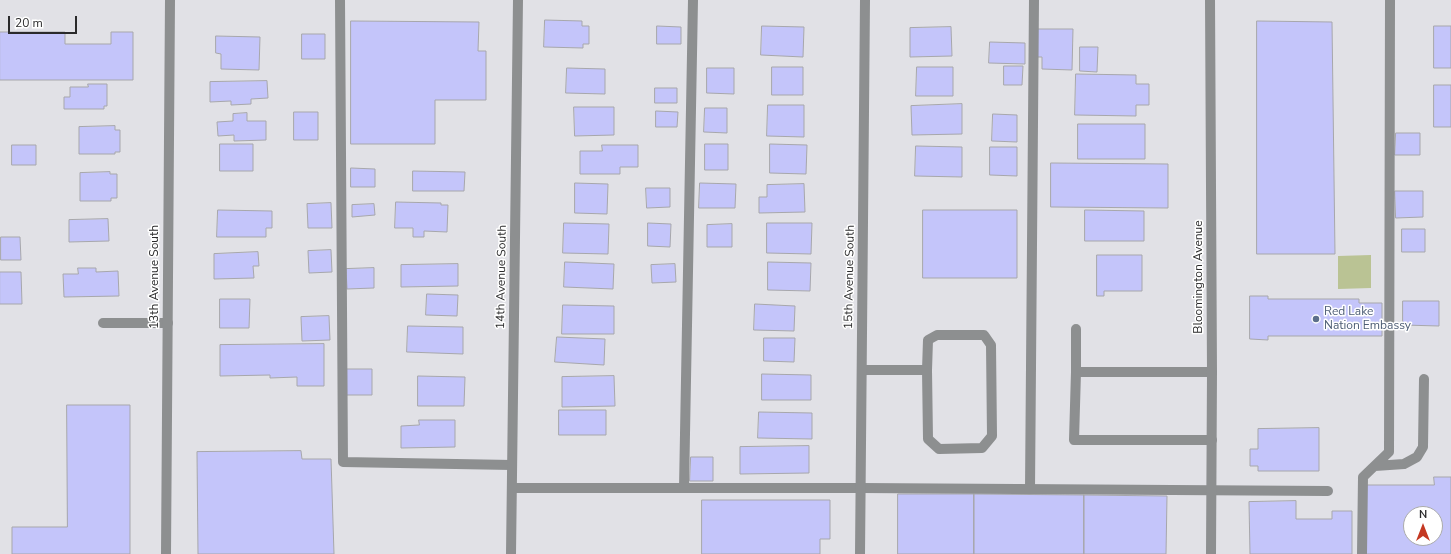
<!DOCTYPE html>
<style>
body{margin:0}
#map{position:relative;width:1451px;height:554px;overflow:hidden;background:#e1e1e6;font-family:"Nunito Sans",sans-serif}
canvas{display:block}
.north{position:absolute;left:1403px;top:506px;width:40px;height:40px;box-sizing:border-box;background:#fff;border:1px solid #aaa;border-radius:50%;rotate:0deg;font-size:11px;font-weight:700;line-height:16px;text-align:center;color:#2a2a2b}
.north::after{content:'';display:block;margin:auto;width:14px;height:18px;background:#c43822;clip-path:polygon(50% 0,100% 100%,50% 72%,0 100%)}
.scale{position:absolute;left:8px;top:16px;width:69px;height:18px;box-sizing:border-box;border:2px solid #2a2a2b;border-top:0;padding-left:5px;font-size:12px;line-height:14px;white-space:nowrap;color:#2a2a2b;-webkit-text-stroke:3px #fff;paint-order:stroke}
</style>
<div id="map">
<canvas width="1451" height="554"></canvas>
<div class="north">N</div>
<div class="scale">20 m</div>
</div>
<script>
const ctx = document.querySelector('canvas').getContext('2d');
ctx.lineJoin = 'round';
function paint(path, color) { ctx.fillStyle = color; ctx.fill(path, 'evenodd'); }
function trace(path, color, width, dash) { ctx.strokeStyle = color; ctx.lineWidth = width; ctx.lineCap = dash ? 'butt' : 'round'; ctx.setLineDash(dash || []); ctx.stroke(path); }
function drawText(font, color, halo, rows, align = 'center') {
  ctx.font = font + ' "Nunito Sans",sans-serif'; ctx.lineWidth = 3; ctx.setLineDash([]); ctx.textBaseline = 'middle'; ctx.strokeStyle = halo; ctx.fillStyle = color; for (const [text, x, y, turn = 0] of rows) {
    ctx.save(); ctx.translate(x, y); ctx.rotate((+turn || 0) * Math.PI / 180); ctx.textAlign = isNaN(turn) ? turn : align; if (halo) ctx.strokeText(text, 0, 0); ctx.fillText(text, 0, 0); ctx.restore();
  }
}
paint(new Path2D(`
 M1371,255v33l-33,1v-33z`), '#bac394');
const building = new Path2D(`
 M545,20l37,1v5h7v18h-6v4l-39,-1z
 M351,21l128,1 -1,29h8v49h-51v44h-84z
 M1257,21l75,1 3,232h-78z
 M657,26l24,1v17h-24z
 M762,26l42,1 -1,30 -42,-2z
 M1434,26h17v42h-17z
 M951,27l1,29 -42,1v-29z
 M1036,29h37l-1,41 -30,-1v-12h-6z
 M0,32h65v12h46v-12h22v48h-133z
 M302,34h23v25h-23z
 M216,36l44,1 -1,33 -38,-1v-15l-5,-1z
 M990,42l35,1v21l-36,-1z
 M1080,47h18l-1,25 -17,-1z
 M1004,66h19l-1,19h-18z
 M772,67h31v28h-31z
 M917,67h36v29h-37z
 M567,68l38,1v25l-39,-1z
 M707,68h27v26l-27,-1z
 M1076,74l60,1v9h13v21h-13v11l-61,-1z
 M267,81l1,17 -17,1v5l-20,1v-4l-21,1v-20z
 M88,84h19v22h-3v3h-40v-12h6v-10h18z
 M1434,85h17v42h-17z
 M655,88h22v15h-22z
 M962,104v30l-50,1 -1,-29z
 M768,105h36v32l-37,-1z
 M574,107h40v28l-39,1z
 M705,108h22v25l-23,-1z
 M656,111l22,1 -1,15h-21z
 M294,112h24v28h-24z
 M247,113v8h19v19l-32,1v-6l-16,1 -1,-14 16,-1v-7z
 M993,114l24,1v27l-25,-1z
 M1078,124h67v35h-67z
 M115,126v4h5v22h-5v2h-36v-27z
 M1396,133h24v22h-25z
 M220,144h33v27h-33z
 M705,144h23v26h-23z
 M770,144l37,1 -1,29 -36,-1z
 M12,145h24v20h-24z
 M602,145h36v22h-18v7h-40v-23h22z
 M916,146l46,1v30l-47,-1z
 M990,147h27v29l-27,-1z
 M1051,163l117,1v44l-117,-1z
 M351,168l24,1v18h-24z
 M413,171l52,1 -1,19h-51z
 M110,172v2h7v24h-6v3h-31v-28z
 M575,183l33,1 -1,30 -32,-1z
 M700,183l36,1 -1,24h-36z
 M804,184l1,28 -46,1v-16h8v-12z
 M646,188h24v19l-23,1z
 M1395,191h28v26l-27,1z
 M396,202l45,1v2h7l-1,27 -23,-1v6h-11v-9h-18z
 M331,203l1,25h-24l-1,-24z
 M374,204l1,11 -23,2v-12z
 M218,210l54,1v17h-6v9h-49z
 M923,210h94v68h-94z
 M1085,210l59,1v30h-59z
 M108,219l1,22 -40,1v-22z
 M564,223l45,1 -1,30 -45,-1z
 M648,223l23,1 -1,23 -22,-1z
 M767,223h45l-1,31 -44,-1z
 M732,224v23h-25v-22z
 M1402,229h23v23h-23z
 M1,237h19l1,23h-20z
 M331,250l1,22 -23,1 -1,-22z
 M258,252l1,14h-6l1,12 -40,1v-25z
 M1097,255h45v36h-38v5h-7z
 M565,262l49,2 -1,25 -49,-2z
 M768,262l43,1 -1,28 -42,-1z
 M458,264v22l-57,1v-22z
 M675,264l1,18 -24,1 -1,-18z
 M78,268h18v4l22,-1 1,25 -55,1 -1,-23h15z
 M374,268v20l-27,1 -1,-20z
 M0,272h21l1,32h-22z
 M427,294l31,1 -1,21 -31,-1z
 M1250,296h18v3h91v4h23v33h-114v4l-18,-1z
 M220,299h30l-1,29h-29z
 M1403,301h36v25l-36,-1z
 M755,304l40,2 -1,25 -40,-1z
 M563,305l51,1v28h-52z
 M329,316l1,24 -28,1 -1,-24z
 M408,326l55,1v27l-56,-2z
 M557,337l48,2 -1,26 -49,-3z
 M764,338h31l-1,24 -30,-1z
 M324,344v42h-27v-9l-27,1v-3l-50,1v-31z
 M347,369h25v26h-25z
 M762,374l49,1v25h-49z
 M418,376l47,1 -1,29h-46z
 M614,376l1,30 -53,1v-30z
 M67,405h63v149h-118v-27h55z
 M559,410h47v25h-47z
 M759,412l53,1v26l-54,-1z
 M419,420h36v27l-54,1v-22l18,-1z
 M1319,428v43h-61v-5h-8v-17h8v-20z
 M809,446v27l-69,1v-27z
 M301,451l1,8h29l3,95h-136l-1,-102z
 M691,457h22v24h-23z
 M1434,477h17v77h-85l-1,-69h69zM1411,514h24v24h-24z
 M898,494h76v60h-76z
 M974,494l110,1v59h-110z
 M1084,495l83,1 -1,58h-82z
 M702,500h128v39h-10v15h-118z
 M1296,501v18h36v-8h20v43h-102l-1,-52z`);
paint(building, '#c4c5fa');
trace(building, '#a7a7ab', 1);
trace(new Path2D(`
 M340,0l3,462 169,3
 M103,323h65
 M1076,329v43l-2,68h138
 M862,370h65l1,69 11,10 43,-1 10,-12 -1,-91 -7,-10h-47l-9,5 -1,30
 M1076,372h136
 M1375,466l29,-2 13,-7 6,-10 1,-68
 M512,488h349l467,3
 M684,488l9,-488
 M1030,489l4,-489
 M1362,554l1,-77 26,-25 1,-452`), '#8d8f90', 10);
trace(new Path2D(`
 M166,554l4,-554
 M511,554l7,-554
 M860,554l5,-554`), '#8d8f90', 10);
trace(new Path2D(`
 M1210,0l2,372 -1,182`), '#8d8f90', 10);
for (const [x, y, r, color] of [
 [1316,319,4,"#5c6f8a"]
]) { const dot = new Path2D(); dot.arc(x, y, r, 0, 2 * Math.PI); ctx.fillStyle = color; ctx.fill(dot); trace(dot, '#fff', 1.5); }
drawText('12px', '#2a2a2b', '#fff', [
 ["13th Avenue South",155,277,-90],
 ["14th Avenue South",502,277,-89],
 ["15th Avenue South",850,277,-89],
 ["Bloomington Avenue",1199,277,-90]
]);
drawText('12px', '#4e5e75', '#fff', [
 ["Red Lake",1324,312],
 ["Nation Embassy",1324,326]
], 'left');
</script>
